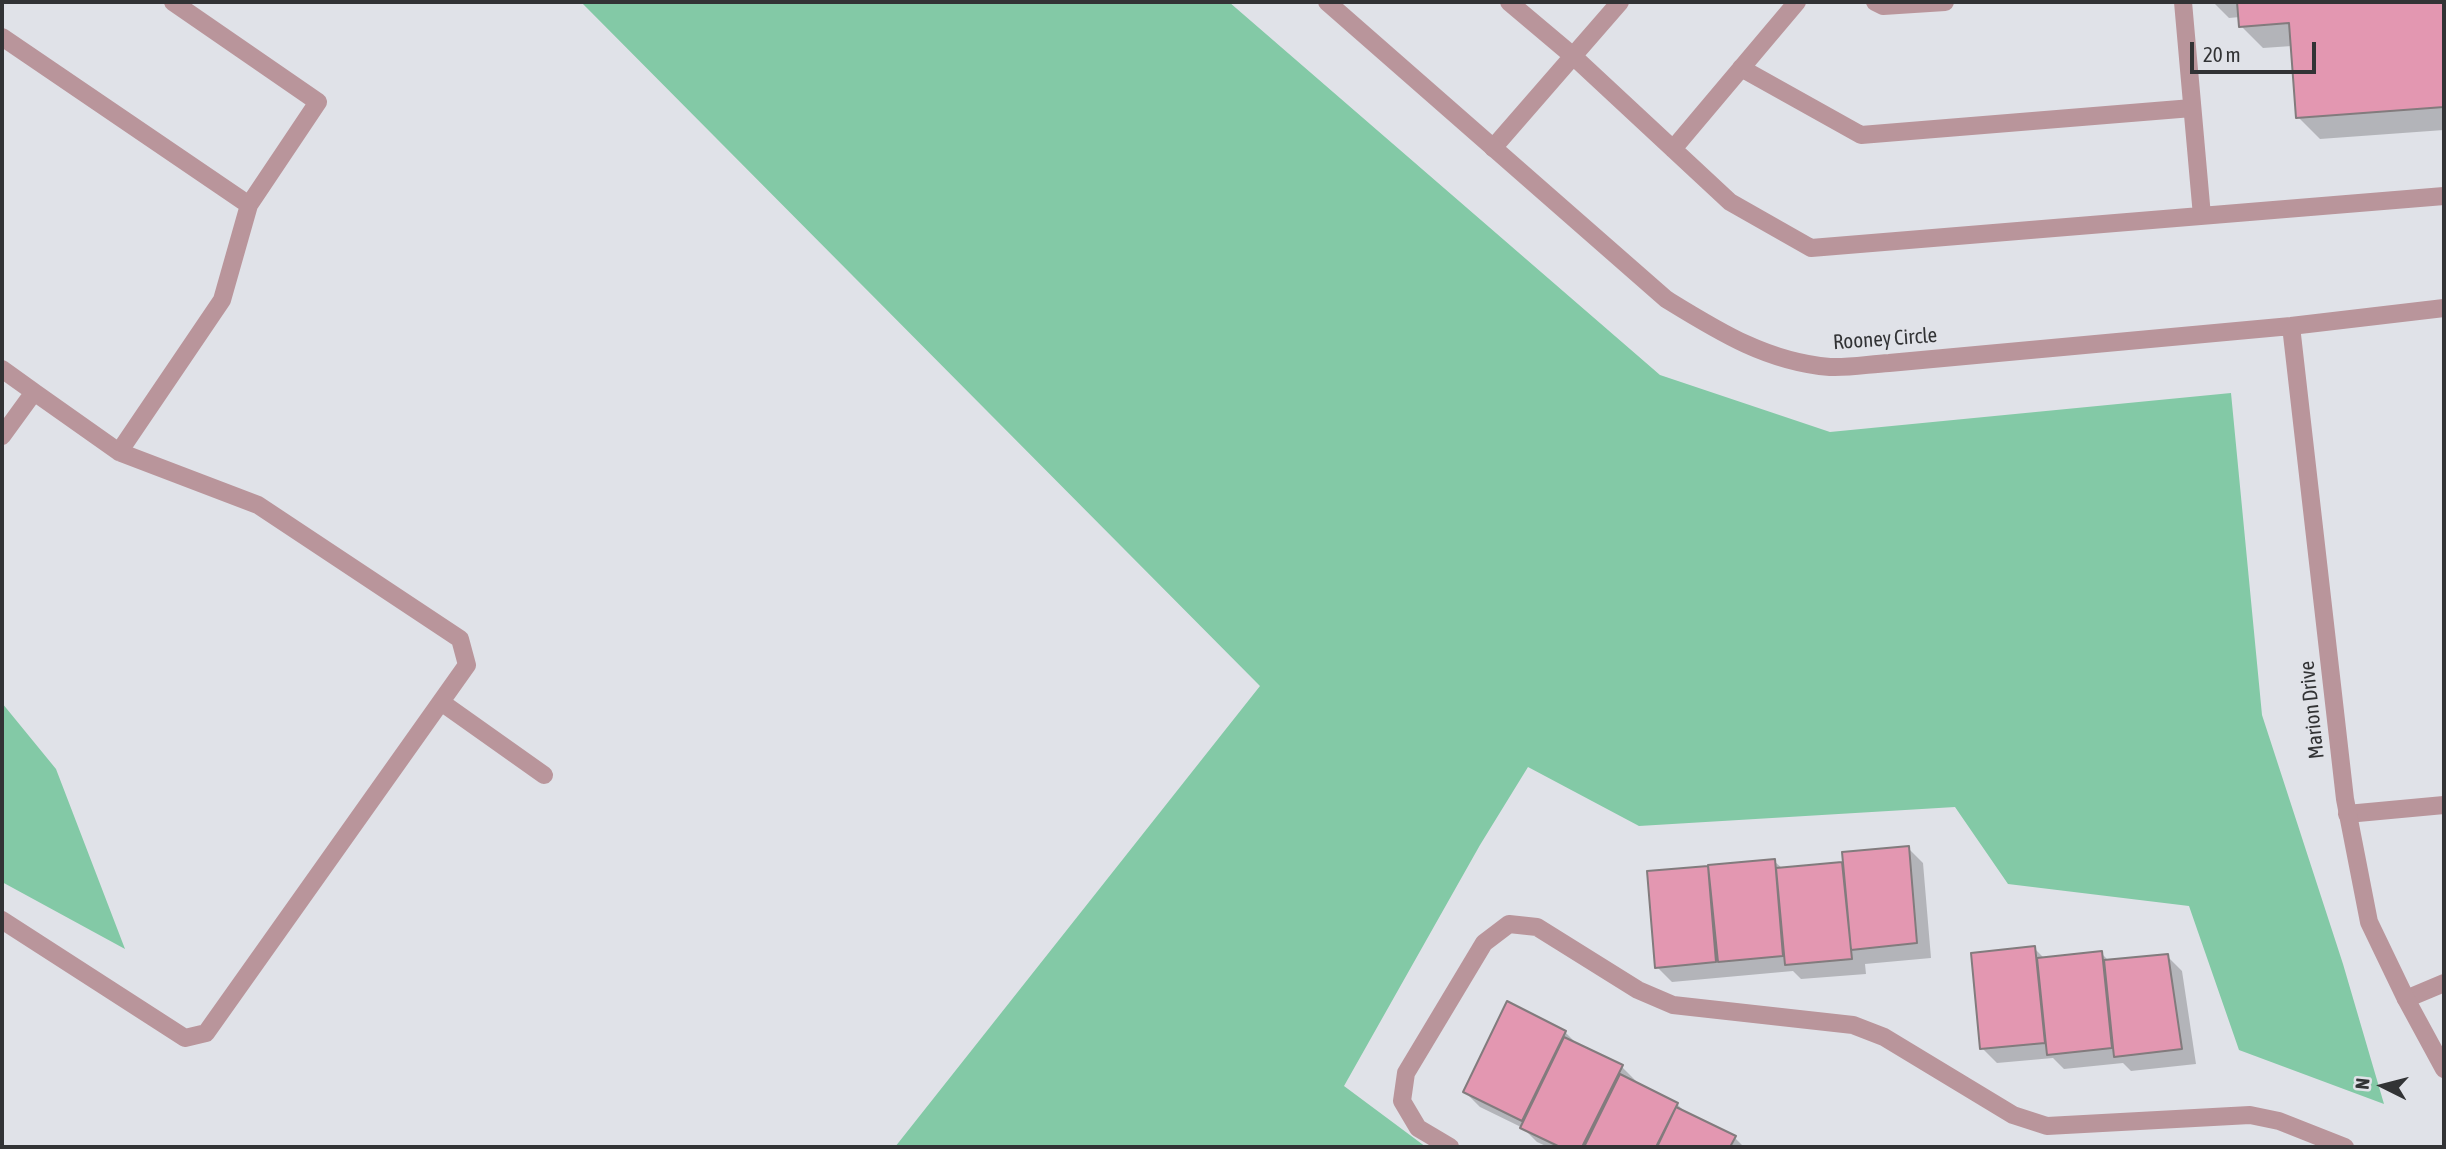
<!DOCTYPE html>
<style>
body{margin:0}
#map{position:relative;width:2446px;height:1149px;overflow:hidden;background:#e0e2e8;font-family:"Asap Condensed",sans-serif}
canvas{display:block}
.frame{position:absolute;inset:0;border:4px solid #323335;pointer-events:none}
.north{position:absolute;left:2348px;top:1051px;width:70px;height:70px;-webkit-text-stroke:5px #e0e2e8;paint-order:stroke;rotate:276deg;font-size:19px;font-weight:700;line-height:28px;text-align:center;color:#323335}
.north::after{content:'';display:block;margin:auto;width:24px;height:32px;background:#323335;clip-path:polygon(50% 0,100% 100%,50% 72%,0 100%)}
.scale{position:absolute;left:2190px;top:42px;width:126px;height:32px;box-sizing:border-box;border:4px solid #323335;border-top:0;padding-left:9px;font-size:21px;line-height:24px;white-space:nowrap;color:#323335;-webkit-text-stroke:5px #e0e2e8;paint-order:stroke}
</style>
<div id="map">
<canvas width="2446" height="1149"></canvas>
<div class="frame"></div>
<div class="north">N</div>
<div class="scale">20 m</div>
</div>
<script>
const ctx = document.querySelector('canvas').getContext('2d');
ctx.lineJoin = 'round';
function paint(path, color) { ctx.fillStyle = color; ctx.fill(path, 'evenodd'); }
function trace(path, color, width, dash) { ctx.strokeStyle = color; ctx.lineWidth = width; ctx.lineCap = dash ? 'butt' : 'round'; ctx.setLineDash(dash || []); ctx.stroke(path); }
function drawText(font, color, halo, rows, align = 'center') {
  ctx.font = font + ' "Asap Condensed",sans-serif'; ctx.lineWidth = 5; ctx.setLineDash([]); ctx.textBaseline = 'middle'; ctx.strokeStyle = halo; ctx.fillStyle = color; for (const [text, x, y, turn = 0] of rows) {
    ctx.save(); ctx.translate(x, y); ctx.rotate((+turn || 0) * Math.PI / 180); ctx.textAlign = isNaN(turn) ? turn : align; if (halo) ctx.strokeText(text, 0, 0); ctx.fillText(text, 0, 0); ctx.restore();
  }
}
paint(new Path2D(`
 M581,2h648l431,373 170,57 401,-39 31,322 81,249 41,140 -145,-54 -50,-144 -181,-22 -53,-77 -316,19 -111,-59 -48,78 -136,241 82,61h-531l365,-461z
 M2,703l54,66 69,180 -123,-67z`), '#83c9a6');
paint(new Path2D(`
 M2213,2h231v128l-124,9 -22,-22 -6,-71 -29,2 -22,-22 -1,-9 -11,1z
 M1908,848l15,15 8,95 -66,6 1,10 -65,5 -8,-8 -121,11 -15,-15 -8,-94 125,-12 9,8 62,-5z
 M2034,948l11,11 56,-6 9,9 57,-6 15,15 14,93 -65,7 -8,-8 -59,6 -11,-11 -56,5 -15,-15z
 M1565,1032l14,14 43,21 15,15 -1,2 41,20 10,10 48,24 9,9h-196l-11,-5 -14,-14 -43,-21 -15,-15z`), '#0003');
const building = new Path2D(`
 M2237,2h207v105l-148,11 -7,-95 -50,4z
 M1909,846l8,97 -66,7 -9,-98z
 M1775,859l8,97 -65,6 -10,-97z
 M1842,862l10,97 -67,6 -9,-97z
 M1708,866l8,96 -61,6 -8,-97z
 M2035,946l10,97 -65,6 -9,-96z
 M2102,951l10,97 -65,7 -10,-97z
 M2168,954l14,95 -68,8 -10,-97z
 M1507,1001l59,30 -44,90 -59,-29z
 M1564,1037l59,28 -41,82h-22l-40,-19z
 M1620,1074l58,29 -22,44h-72z
 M1676,1107l60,29 -6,11h-73z`);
paint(building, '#e397b1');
trace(building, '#827b7d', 2);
trace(new Path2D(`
 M1509,2l64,54 157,146 81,46 633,-52
 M1875,2l8,4 62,-4
 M2183,2l19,214
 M2,37l247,168
 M1741,68l120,67 331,-27
 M1493,148l127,-146
 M1673,149l124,-147
 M2,369l32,23
 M2,436l32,-44 85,60 139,53 202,134 7,26 -261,368 -21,5 -183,-118
 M119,452l103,-152 27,-95 69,-103 -145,-100
 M441,702l103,73
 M2347,814l97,-9
 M2406,999l38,-16
 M1450,1147l-32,-19 -16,-27 4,-28 78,-130 25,-19 28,3 101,63 35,15 180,20 31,12 129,78 34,11 203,-11 29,6 66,26`), '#b9959b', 18);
trace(new Path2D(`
 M1327,2l339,297c52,32 101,63 164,68 19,1 40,-3 59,-4l402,-37 153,-18
 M2291,326l54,473 24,123 37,77 38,70`), '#b9959b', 18);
drawText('21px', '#323335', '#e0e2e8', [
 ["Rooney Circle",1885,339,-4],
 ["Marion Drive",2312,710,-96]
]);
</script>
